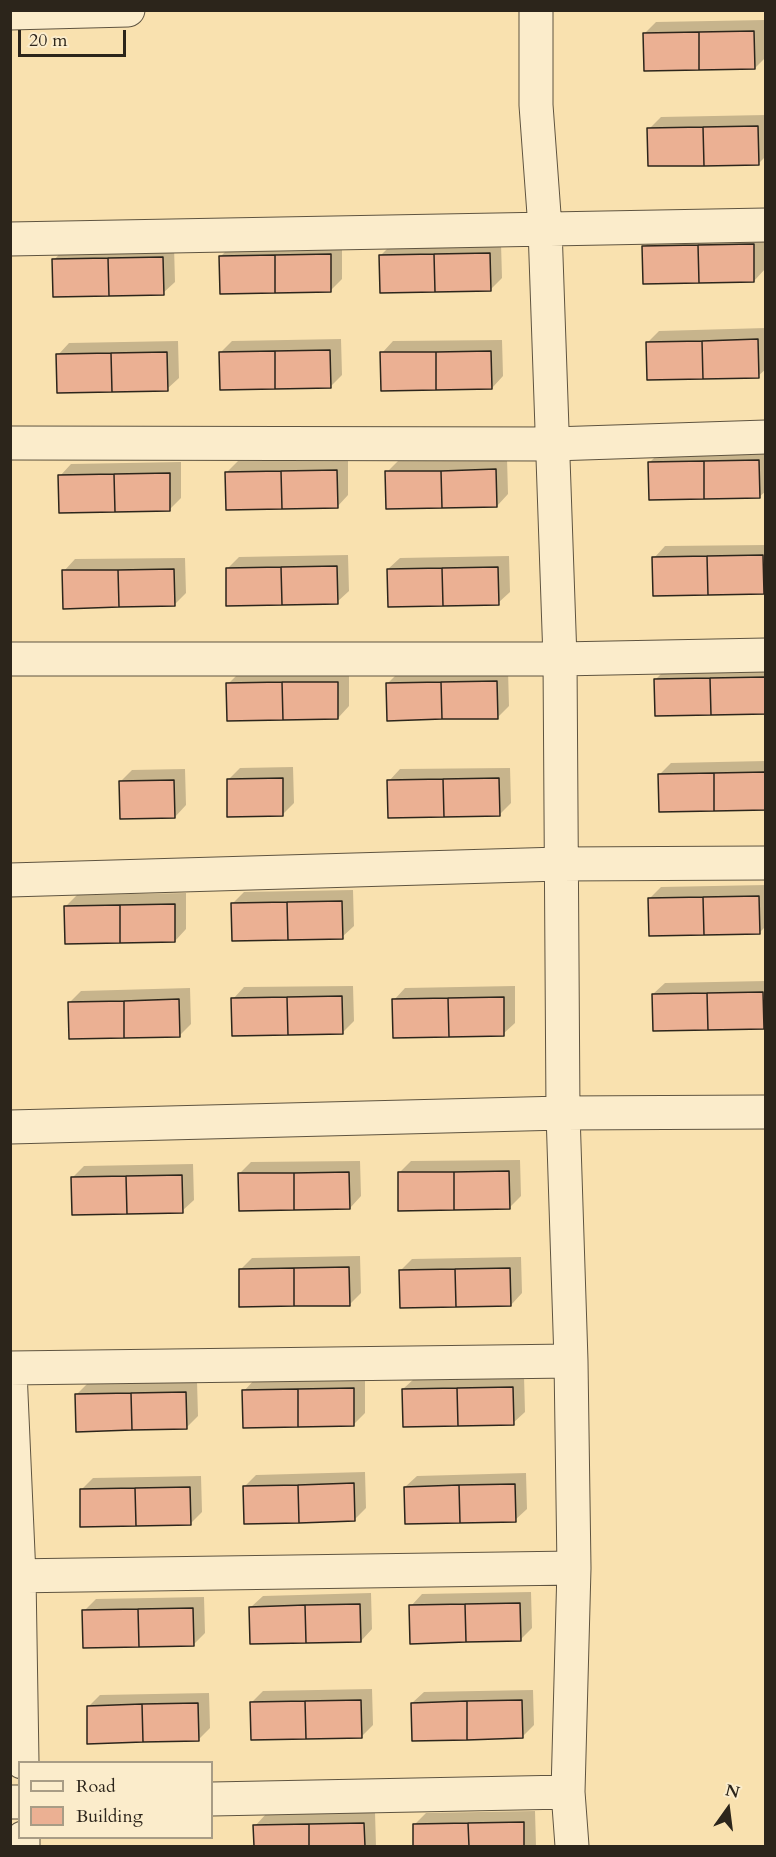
<!DOCTYPE html>
<style>
body{margin:0}
#map{position:relative;width:776px;height:1857px;overflow:hidden;background:#f9e1af;font-family:Cardo,serif}
canvas{display:block}
.frame{position:absolute;inset:0;border:12px solid #2c251b;pointer-events:none}
.legend{position:absolute;left:18px;top:1761px;width:195px;height:78px;box-sizing:border-box;background:#fbeccb;border:2px solid #a89c85;margin:0;padding:8px 10px;list-style:none;font-size:18px;color:#2c251b}
.legend li{display:flex;align-items:center;gap:12px;height:30px}
.legend b{width:30px;border:2px solid #a89c85}
.north{position:absolute;left:698px;top:1779px;width:60px;height:60px;-webkit-text-stroke:4px #fbeccb;paint-order:stroke;rotate:14deg;font-size:16px;font-weight:700;line-height:24px;text-align:center;color:#2c251b}
.north::after{content:'';display:block;margin:auto;width:21px;height:27px;background:#2c251b;clip-path:polygon(50% 0,100% 100%,50% 72%,0 100%)}
.scale{position:absolute;left:18px;top:30px;width:108px;height:27px;box-sizing:border-box;border:3px solid #2c251b;border-top:0;padding-left:8px;font-size:18px;line-height:21px;white-space:nowrap;color:#2c251b;-webkit-text-stroke:4px #fbeccb;paint-order:stroke}
</style>
<div id="map">
<canvas width="776" height="1857"></canvas>
<div class="frame"></div>
<ul class="legend">
<li><b style="height:8px;background:#fbeccb"></b>Road</li>
<li><b style="height:16px;background:#ebb093"></b>Building</li>
</ul>
<div class="north">N</div>
<div class="scale">20 m</div>
</div>
<script>
const ctx = document.querySelector('canvas').getContext('2d');
ctx.lineJoin = 'round';
function paint(path, color) { ctx.fillStyle = color; ctx.fill(path, 'evenodd'); }
function trace(path, color, width, dash) { ctx.strokeStyle = color; ctx.lineWidth = width; ctx.lineCap = dash ? 'butt' : 'round'; ctx.setLineDash(dash || []); ctx.stroke(path); }
paint(new Path2D(`
 M765,20l1,37 -11,11 -110,-35 11,-11z
 M766,115v41l-7,7 -110,-34 12,-12z
 M765,233v36l-11,12 -110,-34 12,-12z
 M342,243v36l-12,12 -109,-35 11,-11z
 M501,243l1,35 -12,12 -110,-34 12,-12z
 M174,246l1,36 -12,11 -109,-33 11,-12z
 M766,328v41l-8,7 -110,-34 11,-11z
 M341,339l1,36 -11,11 -110,-34 11,-11z
 M502,340l1,36 -11,12 -110,-35 11,-12z
 M178,341l1,37 -12,11 -109,-34 11,-12z
 M766,449v42l-7,6 -109,-35 11,-11z
 M507,458l1,36 -11,12 -110,-34 11,-11z
 M348,459v36l-11,12 -110,-35 11,-11z
 M181,462v36l-11,11 -110,-33 11,-12z
 M766,545v45l-3,2 -109,-34 11,-12z
 M348,555l1,36 -12,11 -110,-33 12,-12z
 M509,556l1,36 -12,11 -110,-34 12,-11z
 M185,558l1,35 -12,12 -110,-34 11,-12z
 M766,666l-1,47 -109,-34 11,-11z
 M508,670l1,36 -11,11 -110,-34 11,-11z
 M349,671v35l-11,12 -110,-34 12,-12z
 M766,761v47l-106,-34 11,-11z
 M293,767l1,36 -12,12 -54,-35 12,-12z
 M510,768l1,35 -12,12 -110,-34 11,-12z
 M185,769l1,36 -11,12 -55,-35 12,-12z
 M766,885v41l-7,7 -109,-35 11,-11z
 M353,890l1,36 -12,11 -109,-34 11,-11z
 M186,893v36l-11,12 -110,-34 12,-12z
 M766,981v44l-3,3 -110,-34 12,-11z
 M353,986l1,35 -12,12 -109,-34 11,-12z
 M515,986v37l-12,11 -109,-34 11,-12z
 M190,988l1,36 -12,12 -109,-34 11,-11z
 M520,1160l1,36 -12,12 -110,-35 12,-12z
 M360,1161l1,35 -11,12 -111,-34 12,-12z
 M193,1164l1,36 -12,11 -109,-34 11,-11z
 M360,1256l1,37 -11,11 -110,-34 12,-12z
 M521,1257l1,36 -11,12 -111,-34 12,-12z
 M524,1376l1,36 -12,11 -110,-34 12,-11z
 M365,1377v36l-12,12 -109,-34 11,-12z
 M197,1381l1,35 -12,12 -109,-34 11,-11z
 M365,1472l1,36 -12,12 -110,-33 12,-12z
 M526,1473l1,36 -12,11 -110,-33 12,-11z
 M201,1476l1,36 -11,11 -110,-33 12,-12z
 M531,1592l1,36 -12,12 -109,-34 11,-12z
 M371,1593l1,36 -11,12 -110,-34 12,-11z
 M204,1597l1,36 -11,11 -110,-33 12,-12z
 M372,1689l1,36 -12,12 -110,-34 12,-12z
 M533,1690l1,35 -12,12 -110,-34 12,-11z
 M209,1693l1,35 -12,12 -110,-33 12,-12z
 M535,1811l1,35h-122v-21l12,-12z
 M375,1812l1,34h-121v-20l11,-12z`), '#0003');
const building = new Path2D(`
 M754,31l1,38 -56,1v-38z
 M699,32v38l-55,1 -1,-38z
 M758,126l1,39 -55,1 -1,-39z
 M703,127l1,39h-56l-1,-38z
 M754,244v38l-55,1 -1,-38z
 M698,245l1,38 -56,1 -1,-38z
 M490,253l1,38 -56,1 -1,-38z
 M331,254v38l-56,1v-38z
 M434,254l1,38 -55,1 -1,-38z
 M275,255v38l-55,1 -1,-38z
 M163,257l1,38 -55,1 -1,-38z
 M108,258l1,38 -56,1 -1,-38z
 M758,339l1,39 -56,1 -1,-38z
 M702,341l1,38 -56,1 -1,-38z
 M330,350l1,38 -56,1v-38z
 M275,351v38l-55,1 -1,-38z
 M491,351l1,38 -56,1v-38z
 M167,352l1,39 -56,1 -1,-39z
 M380,352h56v38l-55,1z
 M111,353l1,39 -55,1 -1,-39z
 M759,460l1,38 -56,1v-38z
 M704,461v38l-55,1 -1,-38z
 M496,469l1,38 -55,1 -1,-37z
 M337,470l1,38 -56,1 -1,-38z
 M281,471l1,38 -56,1 -1,-38z
 M385,471h56l1,37 -56,1z
 M170,473v38l-55,1 -1,-38z
 M114,474l1,38 -56,1 -1,-38z
 M763,555l1,39 -56,1 -1,-39z
 M707,556l1,39 -55,1 -1,-39z
 M337,566l1,38 -56,1 -1,-38z
 M281,567l1,38 -56,1v-38z
 M498,567l1,38 -56,1 -1,-38z
 M442,568l1,38 -55,1 -1,-38z
 M174,569l1,37 -56,1 -1,-37z
 M62,570h56l1,37 -56,2z
 M766,677v37l-55,1 -1,-37z
 M710,678l1,37 -56,1 -1,-37z
 M497,681l1,38h-56l-1,-37z
 M282,682l1,38 -56,1 -1,-38z
 M282,682h56v37l-55,1z
 M441,682l1,37 -55,2 -1,-38z
 M766,772v38l-52,1v-38z
 M714,773v38l-55,1 -1,-38z
 M283,778v38l-56,1v-38z
 M499,778l1,38 -56,1 -1,-38z
 M443,779l1,38 -56,1 -1,-38z
 M174,780l1,38 -55,1 -1,-38z
 M759,896l1,38 -56,1 -1,-38z
 M703,897l1,38 -55,1 -1,-38z
 M342,901l1,38 -55,1 -1,-38z
 M287,902l1,38 -56,1 -1,-38z
 M175,904v38l-55,1v-38z
 M120,905v38l-55,1 -1,-38z
 M763,992l1,37 -56,1 -1,-37z
 M707,993l1,37 -55,1 -1,-37z
 M342,996l1,38 -55,1 -1,-38z
 M287,997l1,38 -56,1 -1,-38z
 M504,997v39l-55,1 -1,-39z
 M448,998l1,39 -56,1 -1,-39z
 M179,999l1,38 -56,1v-37z
 M124,1001v37l-55,1 -1,-37z
 M509,1171l1,38 -56,1v-38z
 M349,1172l1,37 -56,1v-37z
 M398,1172h56v38l-56,1z
 M238,1173h56v37l-55,1z
 M182,1175l1,38 -56,1 -1,-38z
 M126,1176l1,38 -55,1 -1,-38z
 M349,1267l1,39h-56v-38z
 M294,1268v38l-55,1v-38z
 M510,1268l1,38 -55,1 -1,-38z
 M455,1269l1,38 -56,1 -1,-38z
 M513,1387l1,38 -56,1 -1,-38z
 M354,1388v38l-56,1v-38z
 M457,1388l1,38 -55,1 -1,-38z
 M298,1389v38l-55,1 -1,-38z
 M186,1392l1,37 -55,1 -1,-37z
 M131,1393l1,37 -56,2 -1,-38z
 M354,1483l1,38 -56,2 -1,-38z
 M515,1484l1,38 -56,1 -1,-38z
 M298,1485l1,38 -55,1 -1,-38z
 M459,1485l1,38 -55,1 -1,-37z
 M190,1487l1,38 -55,1 -1,-38z
 M135,1488l1,38 -56,1v-38z
 M520,1603l1,38 -55,1 -1,-38z
 M360,1604l1,38 -55,1 -1,-38z
 M465,1604l1,38 -56,2 -1,-39z
 M305,1605l1,38 -56,1 -1,-37z
 M193,1608l1,38 -55,1 -1,-38z
 M138,1609l1,38 -56,1 -1,-38z
 M361,1700l1,38 -56,1 -1,-38z
 M522,1700l1,38 -56,2v-39z
 M305,1701l1,38 -55,1 -1,-38z
 M467,1701v39l-55,1 -1,-38z
 M198,1703l1,38 -56,1 -1,-38z
 M142,1704l1,38 -56,2v-38z
 M524,1822v24h-55l-1,-23z
 M364,1823l1,23h-56v-22z
 M468,1823l1,23h-56v-22z
 M309,1824v22h-55l-1,-21z`);
paint(building, '#ebb093');
trace(building, '#2c251b', 1.5);
const street = new Path2D(`
 M536,10v95l9,123 15,431 3,454 8,248 3,207 -6,224 4,54
 M10,13l118,-3
 M10,239l756,-14
 M10,443l543,1 213,-7
 M10,659h550l206,-4
 M10,880l550,-16 206,-1
 M10,1127l553,-14 203,-1
 M10,1368l561,-7
 M10,1371l9,205 3,186
 M10,1576l564,-8
 M212,1799l356,-7
 M10,1802h10
 M23,1838v8`);
trace(street, '#5f5440', 35);
trace(street, '#fbeccb', 33);
</script>
